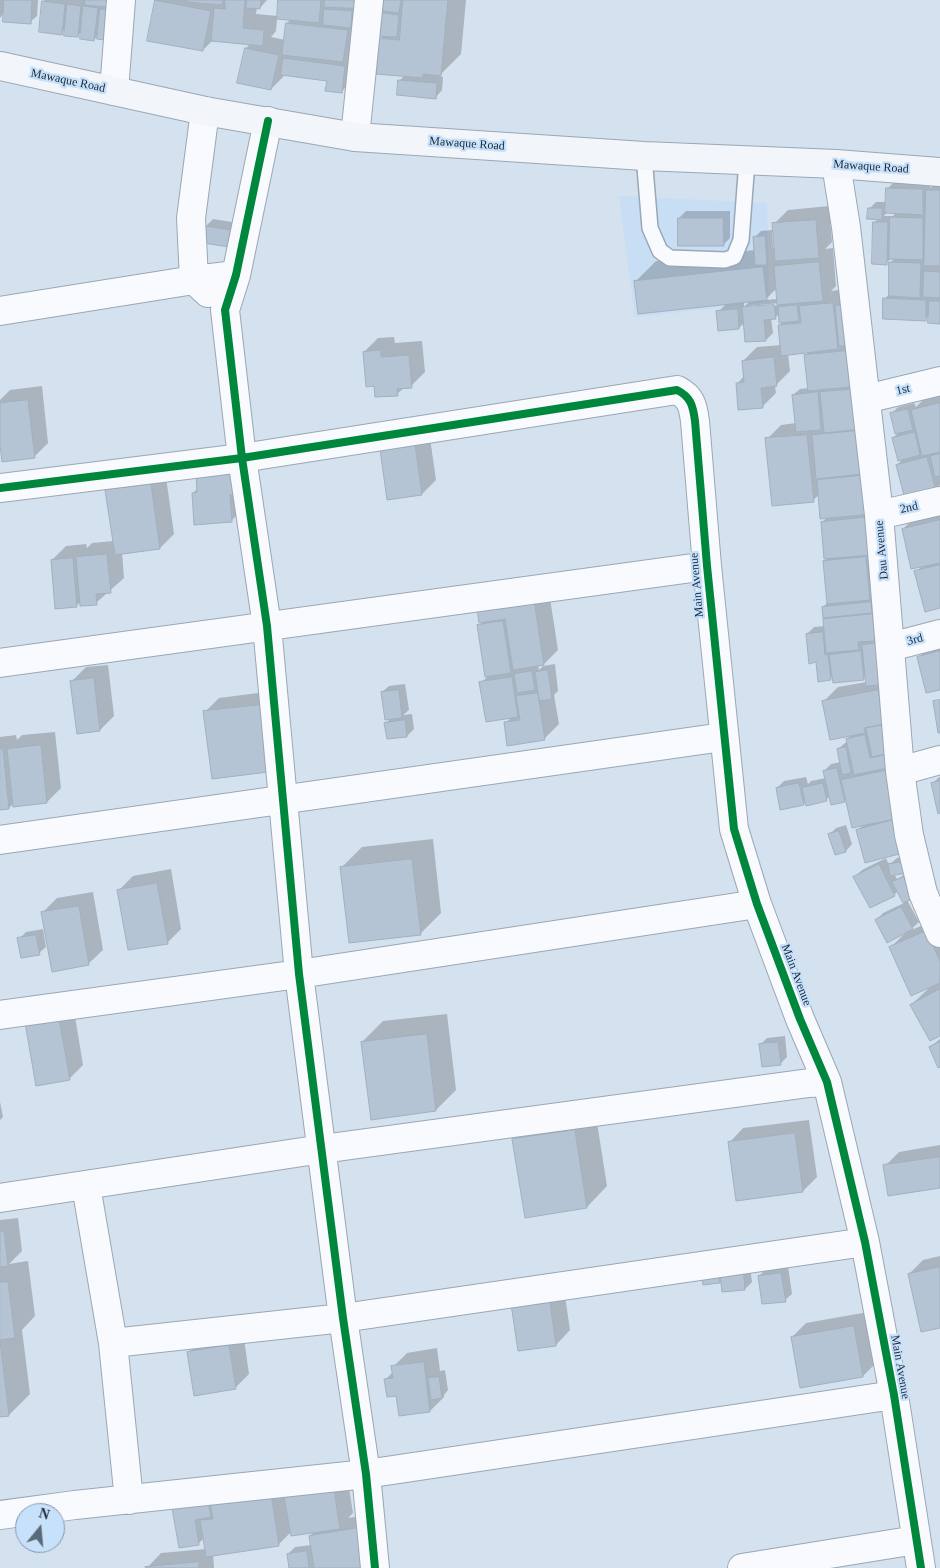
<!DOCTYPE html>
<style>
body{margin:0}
#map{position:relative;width:940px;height:1568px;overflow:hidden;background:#d4e1ef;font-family:"Times New Roman",serif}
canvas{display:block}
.north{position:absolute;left:15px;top:1503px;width:50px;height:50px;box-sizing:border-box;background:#c8e1fb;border:1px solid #8297ad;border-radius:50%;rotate:17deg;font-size:14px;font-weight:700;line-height:20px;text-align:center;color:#182939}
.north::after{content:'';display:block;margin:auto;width:18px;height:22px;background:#5a6979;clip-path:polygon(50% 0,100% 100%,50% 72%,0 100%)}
</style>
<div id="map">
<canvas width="940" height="1568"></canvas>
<div class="north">N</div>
</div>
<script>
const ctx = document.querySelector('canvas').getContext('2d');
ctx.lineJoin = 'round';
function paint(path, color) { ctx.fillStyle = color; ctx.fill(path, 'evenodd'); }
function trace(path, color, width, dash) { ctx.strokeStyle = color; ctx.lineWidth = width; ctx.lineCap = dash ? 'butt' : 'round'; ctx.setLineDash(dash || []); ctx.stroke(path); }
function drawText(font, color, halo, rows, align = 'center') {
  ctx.font = font + ' "Times New Roman",serif'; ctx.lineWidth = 4.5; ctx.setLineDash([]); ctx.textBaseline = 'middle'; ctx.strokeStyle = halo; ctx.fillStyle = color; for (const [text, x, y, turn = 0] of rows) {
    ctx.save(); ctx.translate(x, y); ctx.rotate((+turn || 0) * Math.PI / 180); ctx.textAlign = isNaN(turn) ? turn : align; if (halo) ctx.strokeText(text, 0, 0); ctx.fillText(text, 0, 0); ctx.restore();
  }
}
paint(new Path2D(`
 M619,196l148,7 2,99 -134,15z`), '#c8def4');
paint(new Path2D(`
 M0,0h38l-1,16 -7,6 -26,-9 -4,5z
 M45,0h67l-13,34 -5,6 -12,-8 -5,4 -11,-7 -5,4 -18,-31z
 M156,0h111l-7,8 -3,-1 -1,7 22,2 1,-16h93l-17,78 -14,14 -13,-12 -42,-6 -15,15 -25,-41 4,-4 -37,-4 -10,10 -54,-10zM277,18l14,1 -4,4 -2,17 -14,-3 5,-6z
 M385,0h81l-5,54 -22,22 4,1 -1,13 -6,7 -36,-17 5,-5 -25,-36 4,-4 -7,-22 8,-7z
 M940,178v145l-10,-8 -5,4 -40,-20 5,-6 1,-31 4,-4h-3l-6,5 -11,-41 4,-4 -10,-9 7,-7h11v-13l7,-7 36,1v5zM887,212h9l-3,4h-9z
 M829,206l3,36 -7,7 8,-1 3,38 -5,5 15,-2 70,548 -59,-6 6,-6 -16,-27 -3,3 -14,-5 -4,4 -20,1 -2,3 -27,-16 7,-7 22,-4 2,7 3,-3 15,-3 -2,-7 7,-7 10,-2 -3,-13 7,-6 3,-1 -1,-3 5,-5 -28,-33 14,-14 29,-5 -1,-7 -3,4 -30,-3 -3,3 -13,-18 -10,-27 7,-7 11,-1 -2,-19 5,-5 -4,-41 4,-3 -6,-35 5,-6 -8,-22 -6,5 -46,-61 14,-14 15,-2 -3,-28 7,-6 9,-1 -4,-32 5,-5 -22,3 2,17 -15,15 1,7 -14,14 -25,-23 7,-8 -1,-15 14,-14 24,-2 -2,-19 4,-5 -4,-7 -4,4h-4l2,15 -7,7 -21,-18 -6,6 -21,-16 9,-9 -92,-21 21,-21 99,-11 -1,-12 7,-7 11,-1 1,18 2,-1 -1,-23 14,-14zM777,288l1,11 -13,1zM751,300l-7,7v-6zM780,303l1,2 -32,3v-2z
 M686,211h44v27l-7,7 -44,-27z
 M213,219l25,4 -3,16 -29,-13z
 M394,337l1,6 27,-2 3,31 -14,14 -6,1 -8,7 -22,-10 -11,-32 14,-14z
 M42,386l6,57 -14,14 -34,-22v-35l10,-10z
 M940,393v92l-5,5 -38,-25 7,-7 -11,-20 6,-6 -8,-18 7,-7 16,-4 2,4 11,-11z
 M429,431l7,49 -14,14 -41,-44z
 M165,470l9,64 -14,14 -38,5 2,25 -28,25 -15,-2 -5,5 -24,-46 14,-14 20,-2 1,4 5,-5 22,-2 -8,-51 14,-14z
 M244,485l1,22 -14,14 -38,-28 5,-5z
 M940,510v97l-24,-35 6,-6 -19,-37 14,-14z
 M547,579l11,71 -14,14 -6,1 1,5 4,-4 12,-2 3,27 -4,4 5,29 -14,14 -39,-15 5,-6 -30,-34 6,-6 -8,-52z
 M940,641v48l-21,-32 14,-14z
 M108,665l6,51 -14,14 -28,-49 14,-14z
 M405,684l4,26 -6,5 9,-1 2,15 -7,7 -19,2 -2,-15 5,-5 -9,-26 7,-6z
 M282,690l8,66 -85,-44 14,-14z
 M55,732l6,56 -14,14 -33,1 -5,5 -9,1v-72l16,-2 1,5 5,-5z
 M939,777h1v35l-8,-28z
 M846,825l6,19 -6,7 -10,3 -7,-19 7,-7z
 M433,839l8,74 -21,21 -79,-66 21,-21z
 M911,855l-17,19 3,5 14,-8 -4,29 12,22 -10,9 31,-13v116l-29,-29 18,-17 -38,-41 15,-15 -30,-12 7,-7 21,-10 -6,-12 -4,4 -39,-18 7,-7 24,-12 3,7 8,-7z
 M171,869l10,60 -14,14 -48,-53 14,-14z
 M93,892l10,58 -15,14 -45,-52 14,-14z
 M43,929l3,18 -7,6 -20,-14 7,-7z
 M72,998l11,67 -14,14 -44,-61z
 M447,1014l9,76 -20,20 -74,-68 21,-21z
 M785,1036l2,21 -7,7 -20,-19 7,-7z
 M940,1039v27l-10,-19z
 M0,1102l3,15 -3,3z
 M595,1110l12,76 -20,21 -73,-67 20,-21z
 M809,1120l8,57 -14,14 -74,-48 14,-15z
 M940,1145v42l-55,-21 14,-14z
 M18,1218l4,33 -13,13 19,-3 7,55 -13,14 8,64 -21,21 -9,1v-196z
 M940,1256v70l-31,-52 14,-14z
 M749,1259l3,23 -7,7 -23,-7 -18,2z
 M788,1266l4,28 -7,6 -26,-24 7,-7z
 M564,1289l6,41 -14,15 -37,4 -8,-52z
 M868,1312l9,50 -14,14 -71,-39 14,-14z
 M243,1332l6,42 -14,14 -47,-35 14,-14z
 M437,1348l3,23 5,-1 3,20 -4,5v2l-14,14 -33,-17 -11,-15 7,-7v-5l14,-14z
 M347,1476l6,37 -5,5 29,-4 9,54h-95l-3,-14 7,-7 16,-2 -1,-9 5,-5 -24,1 -12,12 -66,10 1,14h-67l14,-15 45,-4 -2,-11 -6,6 -24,-36z`), '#0003');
const building = new Path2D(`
 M4,0h28l-1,24 -28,-2z
 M85,0h22v7l-22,-2z
 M155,0l56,11 -8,40 -56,-10z
 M186,0h37l-1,5 -36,-3z
 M225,0h20l-2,28 21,2 -1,16 -52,-5 3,-33 11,1z
 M247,0h14l-1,9 -14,-1z
 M278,0h43l-2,23 -42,-4z
 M325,0h40v9l-41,-2z
 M384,0h17l-2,13 -16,-2z
 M403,0h45l-7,76 -18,-2v4l-47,-4 3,-36 20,2z
 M42,1l23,3 -3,31 -23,-3z
 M67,4l14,2 -3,31 -14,-1z
 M83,6l15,2 -4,33 -14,-2z
 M100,9l15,2 -4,30 -14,-2z
 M324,9l28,2 -1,17 -28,-3z
 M376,12l23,3 -2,22 -23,-1z
 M286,23l62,7 -5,32 -61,-7z
 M245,48l34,7 -8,35 -34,-7z
 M283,58l62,8 -3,27 -17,-2 2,-10 -46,-6z
 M398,80l39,3 -1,16 -39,-4z
 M886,188l37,1v26l-38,-2z
 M926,190h14v76h-16z
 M868,208h14v12l-15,-1z
 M890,217l33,1v42l-34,-1z
 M678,218h45l1,28h-46z
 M816,220l3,38 -44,3 -3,-38z
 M873,222h15l-1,43 -15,-1z
 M205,226l26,4 -2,17 -26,-4z
 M765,236l2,29h-12l-2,-28z
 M819,262l4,39 -46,4 -3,-39z
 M889,262l32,1 -1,35 -31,-2z
 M763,267l4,33 -129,14 -4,-33z
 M924,271l16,1v26l-17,-1z
 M883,298l43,2v21l-43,-2z
 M929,301h11v23l-12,-1z
 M833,303l5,46 -57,7 -3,-31 23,-2 -2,-17z
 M852,304l4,41 -17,1 -4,-40z
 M774,305l2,14 -12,1 2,21 -21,1 -3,-35z
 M797,305l2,16 -20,2 -1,-16z
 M738,309l1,20 -21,2 -2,-20z
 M381,350v7l28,-2 3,33 -15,1 1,7 -23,1 -1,-11 -8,1 -3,-35z
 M856,350l4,36 -52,5 -4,-36z
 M774,357l3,29 -16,2 2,20 -25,2 -2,-27 8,-1 -2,-21z
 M858,389l4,40 -38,4 -4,-41z
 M818,392l3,38 -25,2 -4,-37z
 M28,400l7,58 -33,4 -2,-17v-42z
 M940,403v49l-18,4 -11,-46z
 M908,409l5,21 -18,4 -5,-21z
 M867,430l5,43 -56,6 -4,-44z
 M915,432l5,23 -22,6 -6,-23z
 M807,435l7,67 -42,4 -7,-68z
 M415,444l7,51 -35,5 -7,-51z
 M940,454v22l-5,1 -5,-21z
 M927,457l9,34 -31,8 -9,-34z
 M233,470l2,25h-5l2,27 -38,3 -2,-32 5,-1 -1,-19z
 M868,475l4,39 -52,5 -3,-39z
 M151,484l9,65 -45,6 -10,-65z
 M869,517l3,38 -48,4 -3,-37z
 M940,520v43l-29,6 -9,-40z
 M107,554l4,39 -15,1 1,11 -17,1 -4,-49z
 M866,557l4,43 -43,4 -4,-43z
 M73,558l4,49 -22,2 -4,-49z
 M940,565v43l-15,4 -11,-41z
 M533,593l11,72 -31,5 -8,-51 -26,4 -3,-22z
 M871,602l1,11 -49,5 -1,-11z
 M873,614l2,27 -17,1 1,8 -33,3 -3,-34z
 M503,621l8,52 -26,4 -8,-52z
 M823,632l2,23 3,-1 3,26 -13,2 -2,-20 -7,2 -3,-30z
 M877,643l5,42 -16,1 -4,-41z
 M861,651l3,29 -31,3 -4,-28z
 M940,651v39l-14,3 -9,-36z
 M548,670l4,29 -13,2 -4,-29z
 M532,671l3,19 -18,3 -3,-19z
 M512,677l6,40 -32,5 -7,-40z
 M94,678l6,53 -23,3 -7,-53z
 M399,690l3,28 -17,2 -4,-28z
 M878,690l7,34 -21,4 1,5 -35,7 -8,-39z
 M538,693l7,47 -38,6 -3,-24 16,-2 -4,-24z
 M940,700v33h-2l-5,-32z
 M269,704l7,67 -64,8 -9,-68z
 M405,720l2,17 -20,2 -3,-16z
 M885,725l6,28 -19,4 -6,-29z
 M865,735l5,23 19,-4 3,13 -38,8 -8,-36z
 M41,745l6,58 -34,4 -6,-58z
 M846,747l5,26 -9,2 -5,-26z
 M0,749h3l6,60 -9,1z
 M837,768l8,34 -14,3 -8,-34z
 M889,770l10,48 -47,10 -11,-48z
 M940,781v32l-2,1 -7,-31z
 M799,783l5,22 -24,5 -4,-22z
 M823,783l4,18 -21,5 -4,-18z
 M893,820l10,33 -38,10 -9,-33z
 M839,831l7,21 -11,3 -7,-21z
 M412,859l9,76 -72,8 -9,-76z
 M905,862l2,11 -17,3 -2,-12z
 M879,864l16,32 -25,12 -17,-31z
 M904,877l10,21 -11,5 -11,-21z
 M157,883l11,61 -40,6 -11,-60z
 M79,906l10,59 -37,7 -11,-60z
 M901,907l12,22 -26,14 -12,-23z
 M926,931l14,30v22l-29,13 -22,-49z
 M36,935l4,20 -19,3 -4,-20z
 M940,989v47l-10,5 -20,-36z
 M58,1012l12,68 -34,6 -12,-69z
 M427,1034l9,77 -65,9 -10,-78z
 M778,1042l3,23 -19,2 -3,-23z
 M940,1042v25l-2,1 -9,-21z
 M575,1130l12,78 -62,10 -13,-79z
 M795,1133l8,59 -67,9 -8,-59z
 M940,1157v31l-52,8 -5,-31z
 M4,1231l4,35 -8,1v-35z
 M743,1265l2,25 -23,2 -2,-17z
 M940,1267v61l-19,4 -13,-58z
 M781,1273l5,29 -24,2 -4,-28z
 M719,1275l1,8 -17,2 -1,-8z
 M0,1282h8l7,56 -15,2 9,76 -9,1z
 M537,1293l2,11 11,-2 6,44 -38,5 -8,-54z
 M854,1326l9,51 -63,11 -9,-51z
 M229,1345l7,44 -42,7 -7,-44z
 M424,1362l6,50 -31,4 -3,-20 -9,1 -3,-18 9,-1 -2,-12z
 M439,1377l3,21 -11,2 -3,-22z
 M334,1489l6,40 -49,7 -7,-39z
 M271,1493l8,53 -73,11 -6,-37 13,-1 -3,-17z
 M208,1503l3,14 -16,3 4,25 -20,3 -7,-40z
 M363,1527l7,41h-56l-5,-32z
 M307,1551l2,17h-20l-2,-14z
 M199,1562v6h-53l-1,-1z`);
paint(building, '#b4c4d5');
trace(building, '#a2b0be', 1);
const lane = new Path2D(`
 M644,156l6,72 10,23 10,7 55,2 9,-3 7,-17 6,-79`);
const street = new Path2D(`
 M114,91l7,-91
 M205,111l-14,107 3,62 14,13
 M268,121l-32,154 -11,35 17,148 25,168 32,348 44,344 23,156 9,94
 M355,137l14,-137
 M836,164l10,63 33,288 21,256 9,64 14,58 17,40
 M0,311l194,-31 42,-5
 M866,399l74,-18
 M0,488l242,-30 435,-68c14,7 16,16 18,31l12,145 27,263 23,75 43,115 27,63 38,160 29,153 27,173
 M879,515l61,-14
 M890,647l50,-13
 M0,663l707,-97
 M900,771l40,-11
 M0,840l723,-103
 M0,1015l299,-41 458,-70
 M86,1186l27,157 16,157
 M0,1198l322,-49 487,-66 18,-1
 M113,1343l230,-25 522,-76
 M0,1515l75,-10 291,-31 528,-79
 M742,1568l174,-28`);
const secondary = new Path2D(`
 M0,66l205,45 150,26 289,19 192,8 104,8`);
trace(lane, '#9aa7b5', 18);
trace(street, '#9aa7b5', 30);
trace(secondary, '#9aa7b5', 30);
trace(lane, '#f9fafd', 15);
trace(street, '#f9fafd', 28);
trace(secondary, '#f2f5f9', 28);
trace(new Path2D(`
 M268,121l-32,154 -11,35 17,148 25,168 32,348 44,344 23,156 9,94
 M0,488l242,-30 435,-68c14,7 16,16 18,31l12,145 27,263 23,75 43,115 27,63 38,160 29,153 27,173`), '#00873e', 8);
drawText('12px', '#182939', '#c8e1fb', [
 ["Mawaque Road",68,81,12],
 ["Mawaque Road",467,144,4],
 ["Mawaque Road",871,167,4],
 ["1st",903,390,-13],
 ["2nd",909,508,-13],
 ["Dau Avenue",882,550,-95],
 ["Main Avenue",697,585,-95],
 ["3rd",915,640,-15],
 ["Main Avenue",796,975,69],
 ["Main Avenue",900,1367,80]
]);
</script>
